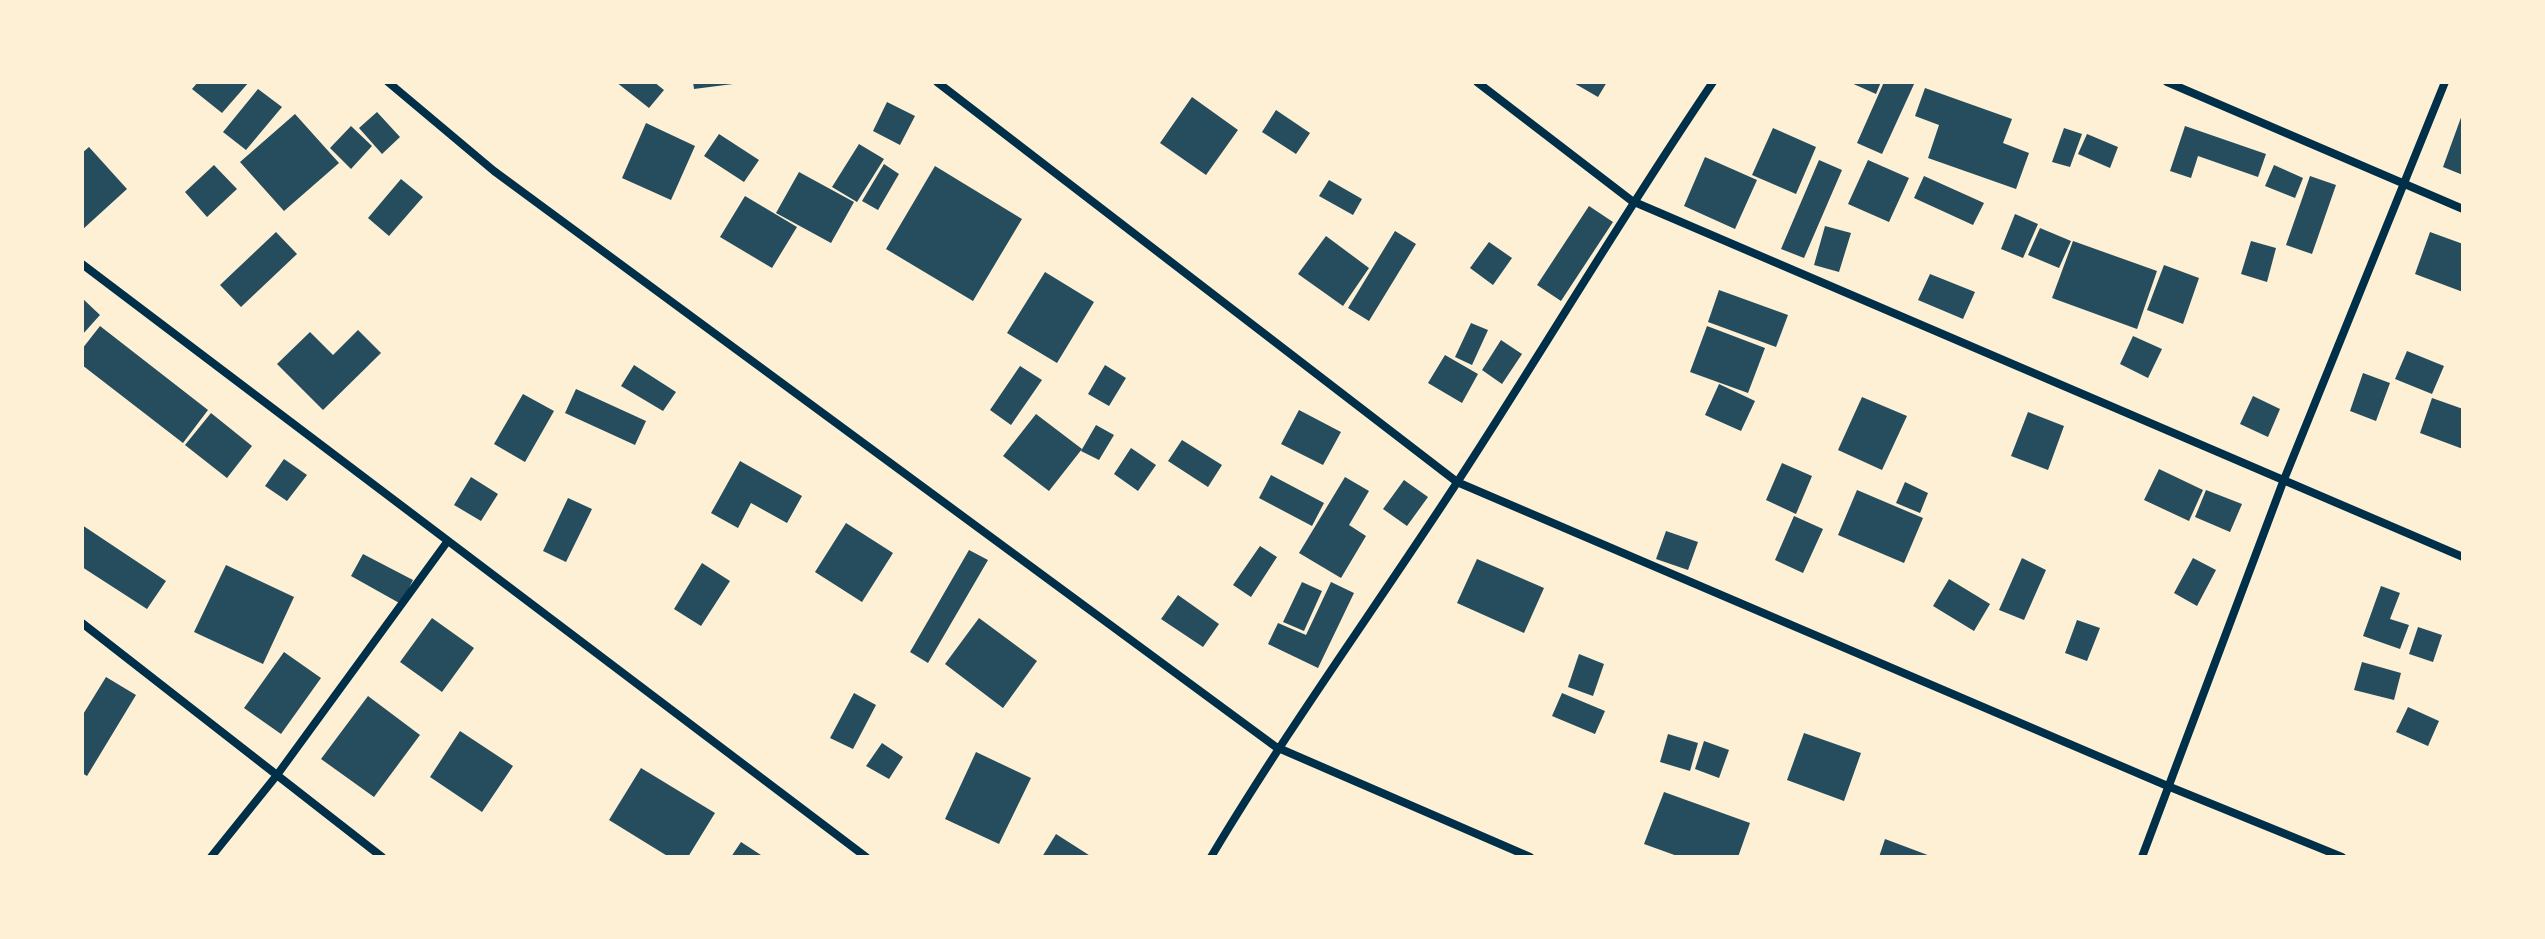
<!DOCTYPE html>
<style>
body{margin:0}
#map{position:relative;width:2545px;height:939px;overflow:hidden;background:#fdf0d5;font-family:Commissioner,sans-serif}
canvas{display:block}
.frame{position:absolute;inset:0;border:84px solid #fdf0d5;pointer-events:none}
</style>
<div id="map">
<canvas width="2545" height="939"></canvas>
<div class="frame"></div>
</div>
<script>
const ctx = document.querySelector('canvas').getContext('2d');
ctx.lineJoin = 'round';
function paint(path, color) { ctx.fillStyle = color; ctx.fill(path, 'evenodd'); }
function trace(path, color, width, dash) { ctx.strokeStyle = color; ctx.lineWidth = width; ctx.lineCap = dash ? 'butt' : 'round'; ctx.setLineDash(dash || []); ctx.stroke(path); }
paint(new Path2D(`
 M198,82h51l-27,31 -30,-24z
 M616,82h38l10,8 -15,18z
 M693,82h40v2l-39,5z
 M1572,82h35l-9,15z
 M1849,82h32l-5,12z
 M1884,82h31l-33,72 -25,-11z
 M1925,88l87,31 -9,24 26,10 -13,36 -88,-31 11,-33 -24,-9z
 M258,89l24,18 -36,43 -23,-18z
 M1192,97l46,33 -32,45 -46,-32z
 M887,102l28,14 -15,29 -27,-14z
 M1276,110l34,23 -14,21 -34,-22z
 M377,112l23,25 -18,17 -23,-26z
 M2463,112v63l-20,-8z
 M295,114l44,49 -55,48 -44,-49z
 M646,123l49,23 -24,54 -49,-22z
 M351,126l21,20 -21,23 -21,-21z
 M2185,126l81,28 -8,23 -60,-21 -7,22 -21,-7z
 M1773,128l43,19 -20,47 -44,-19z
 M2064,128l18,6 -12,33 -18,-5z
 M719,134l40,26 -15,22 -40,-26z
 M2087,134l31,13 -8,21 -32,-14z
 M859,144l25,15 -27,43 -25,-15z
 M89,147l38,42 -45,41v-77z
 M1705,157l52,23 -22,49 -51,-23z
 M1819,160l23,10 -38,88 -23,-9z
 M1868,160l41,18 -20,44 -41,-18z
 M884,164l15,10 -21,36 -16,-9z
 M214,165l23,24 -30,28 -22,-25z
 M2274,165l29,13 -8,20 -30,-12z
 M935,166l87,53 -49,82 -87,-52z
 M799,172l55,30 -23,41 -55,-30z
 M1924,176l60,27 -11,22 -59,-27z
 M2310,176l26,9 -24,69 -26,-9z
 M401,179l22,18 -34,39 -21,-18z
 M1329,180l33,19 -9,16 -34,-19z
 M745,196l52,31 -25,41 -52,-31z
 M1589,206l24,16 -52,79 -24,-16z
 M2015,214l23,10 -15,34 -22,-9z
 M1825,226l26,7 -12,39 -25,-7z
 M2040,228l31,13 -12,27 -31,-13z
 M1395,231l21,13 -47,77 -21,-13z
 M276,232l21,22 -56,53 -21,-22z
 M2430,232l33,12v48l-48,-18z
 M1326,236l43,32 -26,38 -45,-32z
 M2073,241l84,30 -20,58 -85,-31z
 M2251,241l25,7 -9,34 -26,-8z
 M1489,242l23,16 -19,27 -23,-17z
 M2164,265l35,13 -16,46 -36,-14z
 M1045,272l49,30 -37,61 -50,-30z
 M1930,274l45,18 -12,27 -45,-19z
 M1719,290l69,25 -12,32 -68,-25z
 M82,298l18,17 -18,20z
 M1471,323l17,7 -16,35 -17,-8z
 M100,326l108,84 -25,33 -101,-78v-16z
 M1707,326l58,22 -17,45 -58,-21z
 M358,330l23,23 -58,57 -46,-46 33,-32 23,23z
 M2133,336l29,13 -14,29 -28,-14z
 M1501,340l21,14 -20,30 -20,-14z
 M2407,351l37,15 -12,28 -37,-15z
 M1445,355l33,19 -16,29 -34,-20z
 M634,365l42,27 -13,19 -42,-25z
 M1105,365l21,13 -17,28 -21,-12z
 M1020,366l22,14 -31,45 -21,-15z
 M2363,373l27,10 -14,38 -26,-10z
 M1719,384l36,17 -14,30 -36,-16z
 M576,389l70,32 -11,24 -70,-32z
 M523,394l31,17 -29,51 -31,-18z
 M2253,396l27,13 -12,28 -28,-13z
 M1862,397l45,19 -25,54 -44,-20z
 M2432,398l31,11v40l-43,-16z
 M1299,410l42,22 -18,33 -42,-21z
 M2028,412l36,14 -16,44 -37,-14z
 M211,413l41,33 -25,32 -42,-33z
 M1036,414l46,35 -33,42 -46,-35z
 M1096,425l18,10 -15,25 -18,-9z
 M1182,440l40,25 -14,22 -40,-26z
 M1131,448l25,17 -18,26 -24,-17z
 M284,459l23,16 -20,26 -22,-15z
 M740,461l62,35 -15,27 -36,-20 -13,25 -27,-15z
 M1782,463l30,13 -16,38 -30,-14z
 M2159,469l44,21 -14,31 -45,-21z
 M1271,475l53,28 -12,23 -53,-28z
 M471,477l27,17 -17,27 -27,-16z
 M1345,477l24,14 -20,34 17,11 -25,42 -42,-25z
 M1404,480l24,17 -21,29 -24,-17z
 M1905,482l23,11 -8,20 -24,-10z
 M1857,490l66,28 -19,45 -66,-28z
 M2206,490l36,14 -12,28 -35,-15z
 M568,498l24,11 -26,53 -23,-11z
 M1794,516l29,13 -20,44 -28,-13z
 M846,523l47,30 -31,49 -47,-30z
 M82,525l84,56 -19,28 -65,-42z
 M1666,531l32,11 -10,28 -32,-11z
 M1260,546l17,11 -26,40 -18,-12z
 M969,550l19,10 -60,103 -18,-11z
 M363,554l50,26 -12,24 -50,-28z
 M2022,558l24,12 -22,50 -25,-10z
 M2193,558l23,12 -19,36 -23,-13z
 M1477,559l67,29 -20,45 -67,-30z
 M702,563l28,18 -29,45 -27,-17z
 M226,565l68,32 -31,67 -69,-32z
 M1949,579l41,25 -16,27 -41,-25z
 M1302,582l20,9 -18,40 -21,-9z
 M1331,582l23,11 -36,75 -50,-24 10,-21 28,12z
 M2381,586l19,7 -10,26 19,6 -9,24 -37,-13z
 M1178,595l41,29 -16,23 -42,-28z
 M432,618l42,30 -32,44 -42,-30z
 M979,618l58,43 -34,47 -58,-44z
 M2077,620l23,8 -13,33 -22,-8z
 M2418,627l24,8 -9,27 -24,-8z
 M284,652l37,26 -40,56 -37,-26z
 M1579,654l25,10 -11,32 -25,-9z
 M2362,662l39,11 -7,27 -40,-10z
 M106,677l30,18 -49,81 -5,-3v-57z
 M854,693l22,12 -23,44 -23,-11z
 M1562,693l43,18 -10,23 -43,-18z
 M368,696l52,39 -46,62 -53,-38z
 M2408,707l31,14 -11,25 -32,-14z
 M460,731l53,35 -31,46 -52,-35z
 M1804,733l57,20 -17,48 -57,-21z
 M1668,734l30,9 -8,28 -30,-9z
 M1704,741l25,9 -10,28 -24,-9z
 M882,743l21,14 -14,22 -23,-13z
 M976,752l55,26 -32,66 -54,-25z
 M641,768l74,45 -27,44h-19l-60,-37z
 M1664,792l86,31 -12,34h-58l-36,-13z
 M1056,834l36,23h-50z
 M1885,839l48,18h-54z
 M741,842l23,15h-33z`), '#264d5e');
trace(new Path2D(`
 M388,82l106,89 782,576 254,110
 M937,82l520,400 713,305 172,70
 M1477,82l155,119 831,356
 M2167,82l296,127
 M82,264l784,593
 M82,623l300,234
 M211,857l66,-82 170,-233
 M1211,857c77,-129 165,-250 247,-376 86,-132 166,-268 255,-399
 M2142,857l141,-375 162,-400`), '#003049', 8);
</script>
